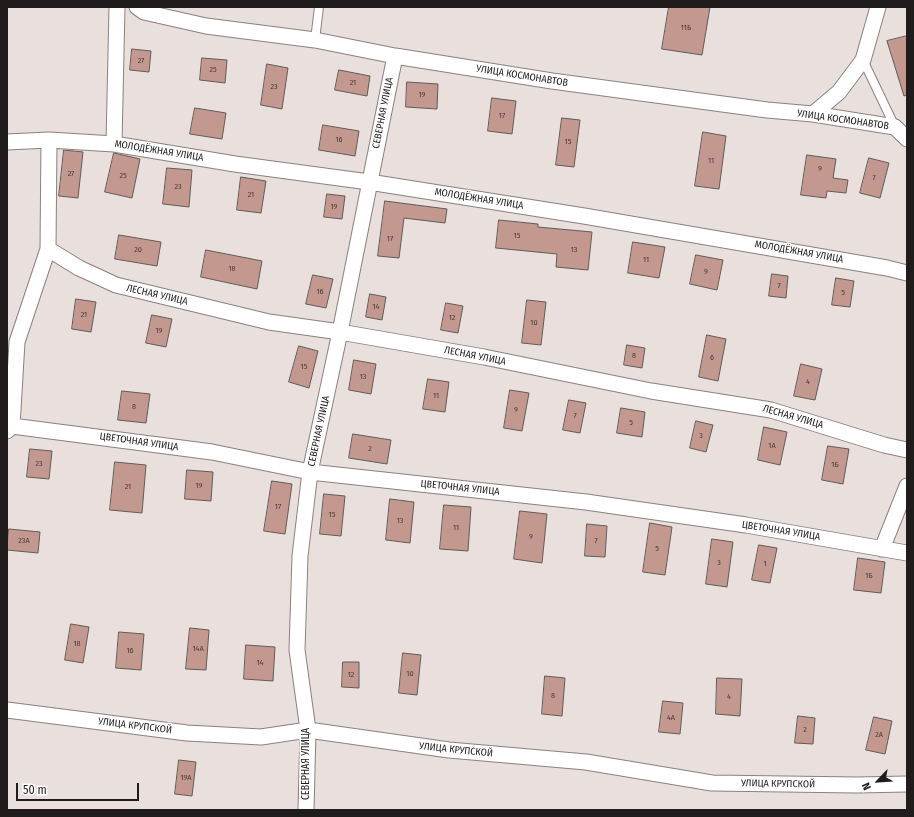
<!DOCTYPE html>
<meta charset="utf-8">
<style>
body{margin:0}
#map{position:relative;width:914px;height:817px;overflow:hidden;background:#e9dfdc;font-family:"Fira Sans Condensed",sans-serif}
canvas{display:block}
.frame{position:absolute;inset:0;border:8px solid #1f1c1b;pointer-events:none}
.north{position:absolute;left:858px;top:761px;width:40px;height:40px;-webkit-text-stroke:3px #fff;paint-order:stroke;rotate:245deg;font-size:11px;font-weight:700;line-height:16px;text-align:center;color:#1f1c1b}
.north::after{content:'';display:block;margin:auto;width:14px;height:18px;background:#1f1c1b;clip-path:polygon(50% 0,100% 100%,50% 72%,0 100%)}
.scale{position:absolute;left:16px;top:783px;width:123px;height:18px;box-sizing:border-box;border:2px solid #1f1c1b;border-top:0;padding-left:5px;font-size:12px;line-height:14px;white-space:nowrap;color:#1f1c1b;-webkit-text-stroke:3px #fff;paint-order:stroke}
</style>
<div id="map">
<canvas width="914" height="817"></canvas>
<div class="frame"></div>
<div class="north">N</div>
<div class="scale">50 m</div>
</div>
<script>
const ctx = document.querySelector('canvas').getContext('2d');
ctx.lineJoin = 'round';
function paint(path, color) { ctx.fillStyle = color; ctx.fill(path, 'evenodd'); }
function trace(path, color, width, dash) { ctx.strokeStyle = color; ctx.lineWidth = width; ctx.lineCap = dash ? 'butt' : 'round'; ctx.setLineDash(dash || []); ctx.stroke(path); }
function drawText(font, color, halo, rows, align = 'center') {
  ctx.font = font + ' "Fira Sans Condensed",sans-serif'; ctx.lineWidth = 3; ctx.setLineDash([]); ctx.textBaseline = 'middle'; ctx.strokeStyle = halo; ctx.fillStyle = color; for (const [text, x, y, turn = 0] of rows) {
    ctx.save(); ctx.translate(x, y); ctx.rotate((+turn || 0) * Math.PI / 180); ctx.textAlign = isNaN(turn) ? turn : align; if (halo) ctx.strokeText(text, 0, 0); ctx.fillText(text, 0, 0); ctx.restore();
  }
}
const building = new Path2D(`
 M669,7h41l-8,48 -40,-6z
 M907,36v59l-3,1 -17,-55z
 M132,49l19,2 -2,21 -19,-2z
 M202,58l25,2 -2,23 -25,-3z
 M267,64l21,4 -6,41 -21,-4z
 M339,70l31,6 -3,20 -32,-6z
 M407,82l31,2 -1,25 -31,-2z
 M492,98l24,3 -4,33 -24,-3z
 M195,108l31,5 -4,26 -32,-5z
 M562,118l18,2 -6,47 -18,-2z
 M323,125l36,6 -4,25 -36,-6z
 M703,132l23,4 -7,53 -24,-3z
 M64,150l19,2 -5,46 -19,-2z
 M114,153l26,6 -8,39 -27,-6z
 M807,155l29,4 -3,19 15,2 -2,13 -19,-2 -1,7 -25,-3z
 M869,158l20,5 -9,35 -20,-5z
 M167,168l25,2 -3,37 -26,-3z
 M241,177l25,4 -5,32 -24,-3z
 M327,194l18,2 -3,23 -18,-2z
 M385,201l62,8 -2,14 -41,-5 -5,40 -21,-2z
 M499,220l39,4v3l54,5 -4,38 -32,-3 1,-13 -61,-6z
 M119,235l42,7 -4,24 -42,-7z
 M633,242l32,5 -6,31 -31,-5z
 M206,250l56,11 -5,28 -56,-12z
 M696,255l27,5 -6,30 -27,-6z
 M772,274l16,2 -2,22 -17,-2z
 M313,275l20,4 -7,29 -20,-4z
 M836,278l18,3 -4,26 -18,-2z
 M370,294l16,3 -4,23 -16,-3z
 M76,299l20,3 -5,30 -19,-3z
 M527,300l19,2 -5,43 -19,-2z
 M446,303l17,3 -5,27 -17,-3z
 M152,315l20,4 -6,28 -20,-4z
 M707,335l19,4 -8,42 -19,-4z
 M627,345l18,3 -3,20 -18,-3z
 M299,346l19,5 -9,37 -20,-6z
 M354,360l22,4 -5,30 -22,-4z
 M801,364l21,5 -7,31 -21,-4z
 M428,379l21,3 -4,30 -22,-3z
 M510,390l19,3 -7,38 -18,-3z
 M122,391l28,3 -4,29 -28,-3z
 M569,400l17,3 -6,30 -17,-3z
 M621,408l24,4 -3,25 -25,-4z
 M696,421l17,4 -7,27 -16,-4z
 M764,427l23,5 -7,33 -22,-5z
 M353,434l38,6 -4,24 -38,-6z
 M828,446l21,3 -6,35 -21,-4z
 M30,449l22,2 -3,28 -22,-2z
 M115,462l31,3 -4,48 -32,-3z
 M187,470l26,2 -2,29 -26,-2z
 M272,481l20,3 -7,50 -21,-3z
 M324,494l21,2 -4,40 -21,-2z
 M390,499l24,3 -4,41 -24,-3z
 M444,505l27,2 -3,44 -28,-2z
 M520,511l27,3 -5,49 -28,-4z
 M650,523l22,4 -7,48 -22,-3z
 M587,524l20,2 -2,31 -20,-1z
 M9,529l31,3 -2,21 -31,-3z
 M712,539l21,3 -6,45 -21,-3z
 M759,545l18,3 -7,35 -18,-3z
 M858,558l27,4 -4,31 -27,-3z
 M71,624l18,3 -6,36 -18,-3z
 M190,628l19,2 -3,40 -20,-1z
 M119,632l25,2 -3,36 -25,-2z
 M246,645l29,2 -2,34 -29,-2z
 M403,653l18,2 -4,40 -18,-2z
 M343,662h16v26l-17,-1z
 M545,676l20,2 -3,38 -20,-2z
 M717,678l25,1 -2,37 -24,-2z
 M663,701l20,2 -3,31 -21,-2z
 M798,716l17,2 -2,26 -18,-1z
 M874,717l18,4 -7,33 -19,-4z
 M179,760l17,2 -4,34 -17,-2z`);
paint(building, '#c3988e');
trace(building, '#625a58', 1);
const service = new Path2D(`
 M315,40l4,-33
 M863,60l32,67`);
const minor = new Path2D(`
 M137,7l7,5 62,14 109,14 80,16 157,25 215,29 46,4 82,13 12,12
 M813,114l26,-22 24,-32 15,-53
 M7,142l42,-2 65,4 121,20 134,18 215,34 303,52 20,5
 M114,144l3,-137
 M48,249l31,19 37,17 153,37 71,10 144,25 167,34 120,19 113,35 23,5
 M12,426l200,26 98,20 276,30 160,23 161,28
 M7,431l5,-5 5,-84 31,-93 1,-109
 M882,549l25,-63
 M7,710l180,23 74,4 47,-7 141,20 137,12 126,21 145,2 50,-1
 M306,810l2,-80 -11,-80 3,-94 10,-84 30,-140 55,-276`);
trace(service, '#8a817f', 10);
trace(minor, '#8a817f', 17);
trace(service, '#fff', 8);
trace(minor, '#fff', 15);
drawText('8px', '#483b38', null, [
 ["11Б",686,28],
 ["27",141,61],
 ["25",213,70],
 ["21",353,83],
 ["23",274,87],
 ["19",422,95],
 ["17",502,116],
 ["16",339,140],
 ["15",568,142],
 ["11",711,161],
 ["9",820,169],
 ["27",71,174],
 ["25",123,176],
 ["7",874,178],
 ["23",178,187],
 ["21",251,195],
 ["19",334,207],
 ["15",517,236],
 ["17",390,239],
 ["20",138,250],
 ["13",574,250],
 ["11",646,260],
 ["18",232,269],
 ["9",706,272],
 ["7",779,286],
 ["16",320,292],
 ["5",843,293],
 ["14",376,307],
 ["21",84,315],
 ["12",452,318],
 ["10",534,323],
 ["19",159,331],
 ["8",634,356],
 ["6",712,358],
 ["15",304,367],
 ["13",363,377],
 ["4",808,382],
 ["11",436,396],
 ["8",134,407],
 ["9",516,410],
 ["7",575,416],
 ["5",631,423],
 ["3",701,436],
 ["1А",772,446],
 ["2",370,449],
 ["23",39,464],
 ["1Б",835,465],
 ["19",199,486],
 ["21",128,487],
 ["17",278,507],
 ["15",332,515],
 ["13",400,521],
 ["11",456,528],
 ["9",531,537],
 ["23А",24,541],
 ["7",596,541],
 ["5",657,549],
 ["3",719,563],
 ["1",765,564],
 ["1Б",869,576],
 ["18",77,644],
 ["14А",198,649],
 ["16",130,651],
 ["14",260,663],
 ["10",410,674],
 ["12",351,675],
 ["8",553,696],
 ["4",729,697],
 ["4А",671,718],
 ["2",805,730],
 ["2А",879,735],
 ["19А",186,778]
]);
drawText('10px', '#1f1c1b', '#fff', [
 ["УЛИЦА КОСМОНАВТОВ",522,76,9],
 ["СЕВЕРНАЯ УЛИЦА",383,113,-79],
 ["УЛИЦА КОСМОНАВТОВ",843,120,8],
 ["МОЛОДЁЖНАЯ УЛИЦА",159,151,9],
 ["МОЛОДЁЖНАЯ УЛИЦА",479,199,9],
 ["МОЛОДЁЖНАЯ УЛИЦА",799,252,10],
 ["ЛЕСНАЯ УЛИЦА",157,295,13],
 ["ЛЕСНАЯ УЛИЦА",475,356,11],
 ["ЛЕСНАЯ УЛИЦА",793,417,16],
 ["СЕВЕРНАЯ УЛИЦА",319,431,-78],
 ["ЦВЕТОЧНАЯ УЛИЦА",139,442,8],
 ["ЦВЕТОЧНАЯ УЛИЦА",460,488,6],
 ["ЦВЕТОЧНАЯ УЛИЦА",781,531,9],
 ["УЛИЦА КРУПСКОЙ",135,726,7],
 ["УЛИЦА КРУПСКОЙ",456,750,6],
 ["СЕВЕРНАЯ УЛИЦА",306,764,-90],
 ["УЛИЦА КРУПСКОЙ",778,784,1]
]);
</script>
